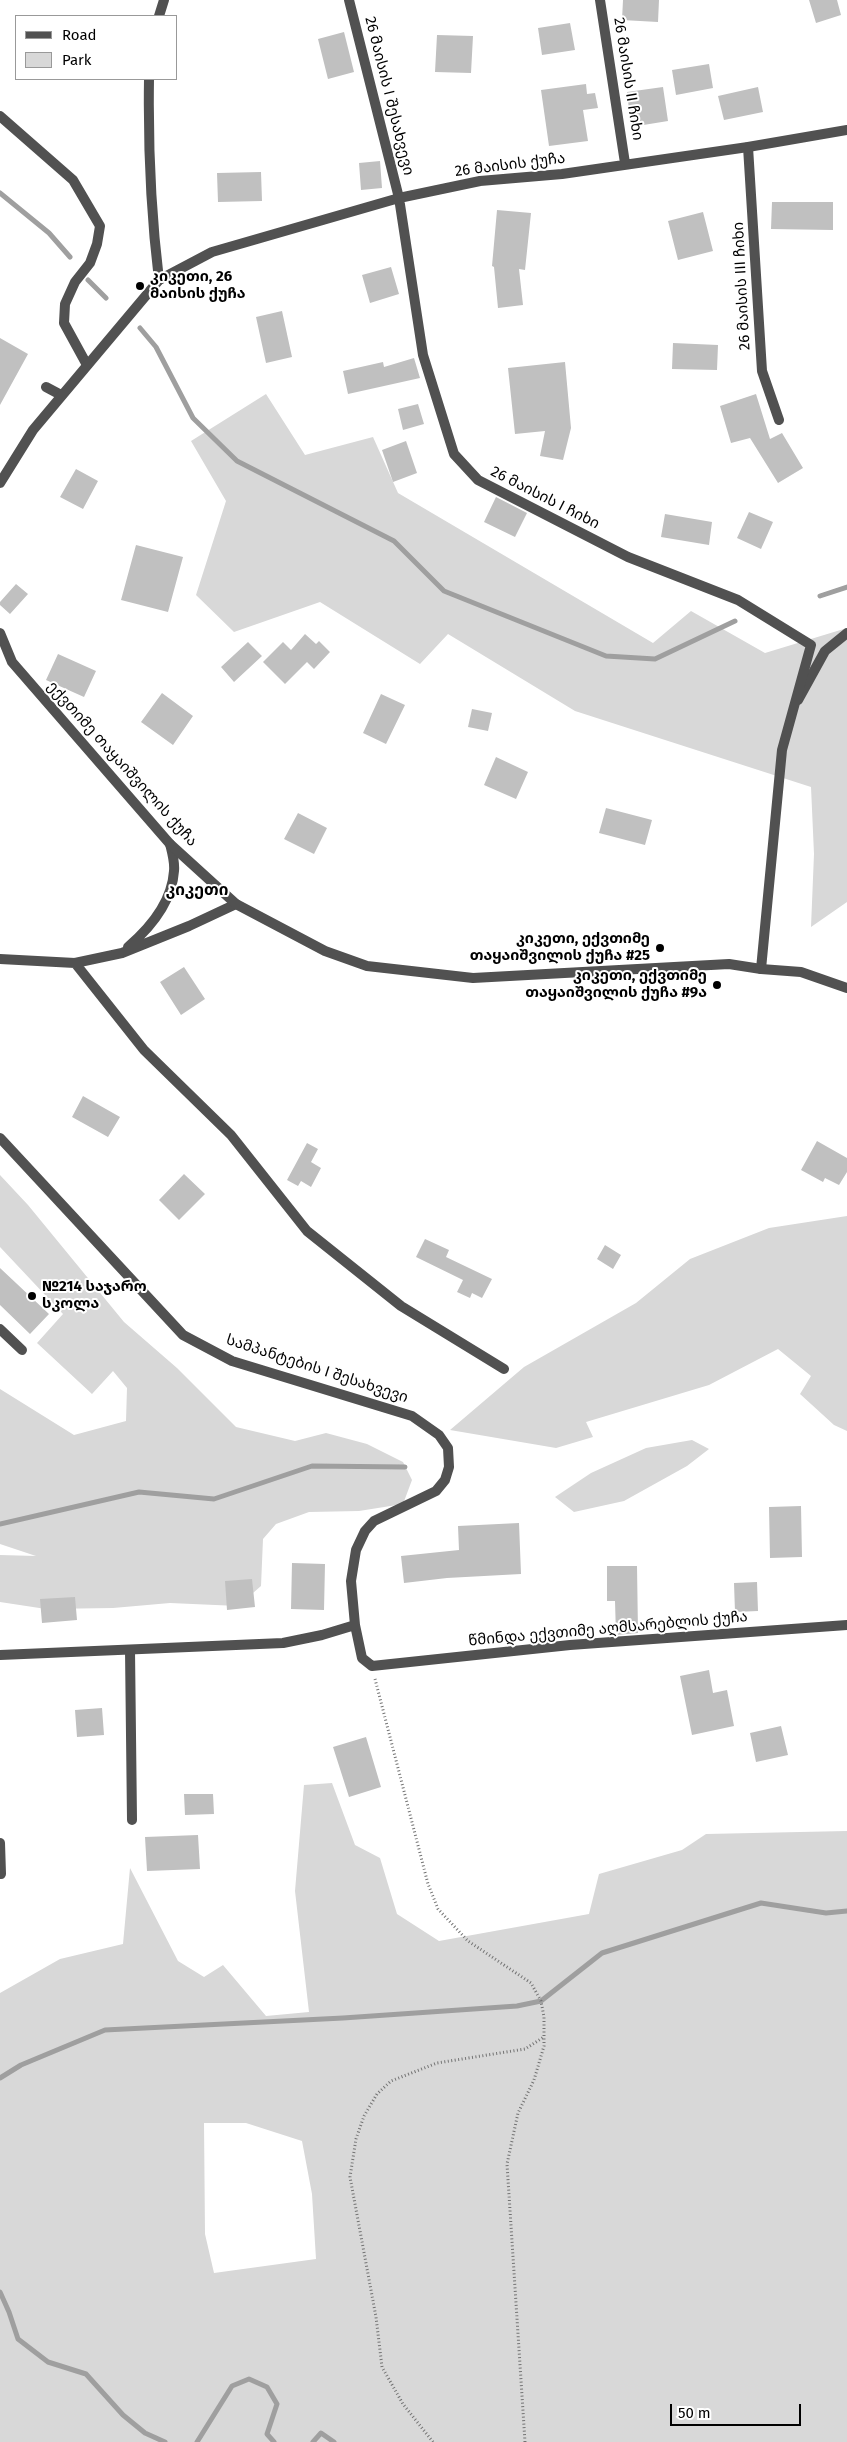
<!DOCTYPE html>
<meta charset="utf-8">
<style>
body{margin:0}
#map{position:relative;width:847px;height:2442px;overflow:hidden;background:#fff;font-family:"Fira Sans",sans-serif}
canvas{display:block}
.legend{position:absolute;left:15px;top:15px;width:162px;height:65px;box-sizing:border-box;background:#fff;border:1px solid #999;margin:0;padding:6px 9px;list-style:none;font-size:15px;color:#000}
.legend li{display:flex;align-items:center;gap:10px;height:25px}
.legend b{width:25px;border:1px solid #999}
.scale{position:absolute;left:670px;top:2404px;width:131px;height:22px;box-sizing:border-box;border:2px solid #000;border-top:0;padding-left:6px;font-size:15px;line-height:18px;white-space:nowrap;color:#000;-webkit-text-stroke:4px #fff;paint-order:stroke}
</style>
<div id="map">
<canvas width="847" height="2442"></canvas>
<ul class="legend">
<li><b style="height:6px;background:#515151"></b>Road</li>
<li><b style="height:14px;background:#d8d8d8"></b>Park</li>
</ul>
<div class="scale">50 m</div>
</div>
<script>
const ctx = document.querySelector('canvas').getContext('2d');
ctx.lineJoin = 'round';
function paint(path, color) { ctx.fillStyle = color; ctx.fill(path, 'evenodd'); }
function trace(path, color, width, dash) { ctx.strokeStyle = color; ctx.lineWidth = width; ctx.lineCap = dash ? 'butt' : 'round'; ctx.setLineDash(dash || []); ctx.stroke(path); }
function drawText(font, color, halo, rows, align = 'center') {
  ctx.font = font + ' "Fira Sans","Noto Sans Georgian",sans-serif'; ctx.lineWidth = 4; ctx.setLineDash([]); ctx.textBaseline = 'middle'; ctx.strokeStyle = halo; ctx.fillStyle = color; for (const [text, x, y, turn = 0] of rows) {
    ctx.save(); ctx.translate(x, y); ctx.rotate((+turn || 0) * Math.PI / 180); ctx.textAlign = isNaN(turn) ? turn : align; if (halo) ctx.strokeText(text, 0, 0); ctx.fillText(text, 0, 0); ctx.restore();
  }
}
paint(new Path2D(`
 M266,394l39,61 68,-18 25,56 255,150 38,-32 74,42 82,-25v274l-36,25 3,-73 -3,-67 -236,-76 -127,-77 -28,30 -100,-62 -86,30 -38,-37 30,-94 -35,-60z
 M0,1175l28,30 96,117 53,46 59,59 59,14 31,-8 41,11 36,18 9,18 -9,24 -44,7 -50,1 -33,12 -13,15 -2,47 -23,20 -68,-3 -57,5 -67,1 -46,-7v-47l36,1 -36,-12v-155l74,46 52,-14 1,-33 -14,-17 -21,23 -55,-51 26,-29 -63,-67z
 M847,1216v215l-13,-6 -34,-31 11,-18 -33,-27 -69,36 -123,37 7,15 -37,11 -106,-18 74,-63 112,-64 54,-44 79,-31z
 M692,1440l17,9 -22,17 -63,35 -50,11 -19,-15 36,-24 55,-25z
 M332,1783l23,62 25,13 17,56 42,27 150,-27 10,-40 83,-24 24,-16 141,-3v611h-847v-449l60,-34 63,-15 7,-76 48,93 26,16 19,-12 43,51 43,-4 -14,-121 9,-106zM204,2123h42l56,18 10,53 4,65 -102,14 -9,-39z`), '#d8d8d8');
trace(new Path2D(`
 M0,193l49,40 21,24
 M88,280l18,18
 M140,328l16,19 37,71 44,43 157,80 50,50 162,65 49,3 80,-38
 M820,596l27,-9
 M0,1524l139,-32 75,7 98,-33 93,1
 M0,2078l21,-13 84,-35 238,-12 174,-12 24,-5 61,-48 159,-50 65,10 21,-2
 M0,2292l9,20 9,27 30,23 38,12 37,41 22,18 20,9
 M197,2442l35,-56 17,-7 18,8 10,17 -10,30 7,8
 M313,2442l8,-9 13,9`), '#9f9f9f', 5);
paint(new Path2D(`
 M623,0h36l-1,22 -36,-2z
 M809,0h28l4,15 -25,8z
 M570,23l5,27 -33,5 -4,-27z
 M344,32l10,40 -26,7 -10,-40z
 M437,35l36,1 -2,37 -36,-1z
 M709,64l4,24 -37,7 -4,-25z
 M586,84l1,10 8,-1 3,15 -15,2 5,31 -39,5 -8,-56z
 M663,87l5,34 -37,6 -4,-35z
 M758,87l5,25 -39,8 -6,-24z
 M380,161l2,27 -21,2 -2,-27z
 M261,172l1,29 -44,1 -1,-29z
 M772,202h61v28l-62,-1z
 M497,210l34,3 -6,57 -6,-1 4,36 -25,3 -4,-41 -2,-1z
 M703,212l10,39 -35,9 -10,-39z
 M391,267l8,27 -29,9 -8,-28z
 M282,311l10,46 -26,6 -10,-46z
 M0,338l28,16 -28,51z
 M673,343l45,2 -1,25 -45,-1z
 M414,358l6,20 -72,16 -5,-23 40,-9 1,5z
 M565,362l6,66 -8,32 -23,-4 5,-25 -30,3 -7,-66z
 M756,394l14,45 12,-6 21,35 -25,15 -28,-45 -19,5 -11,-37z
 M418,404l6,20 -21,6 -5,-21z
 M406,441l11,32 -24,9 -11,-32z
 M76,469l22,12 -15,28 -23,-12z
 M496,497l31,16 -12,24 -31,-15z
 M749,512l24,10 -12,27 -24,-11z
 M665,514l47,8 -3,23 -48,-8z
 M136,545l47,12 -15,55 -47,-12z
 M16,584l12,10 -18,20 -10,-9v-3z
 M305,634l11,10 3,-3 11,11 -16,17 -7,-7 -22,22 -22,-22 20,-20 8,8z
 M248,642l14,14 -28,26 -13,-15z
 M58,654l38,17 -12,26 -38,-17z
 M162,693l31,23 -20,29 -32,-23z
 M381,694l24,11 -19,39 -23,-11z
 M472,709l20,4 -4,18 -20,-4z
 M496,757l32,15 -12,27 -32,-14z
 M606,808l46,12 -7,25 -46,-12z
 M298,813l29,15 -13,26 -30,-15z
 M184,967l21,32 -24,16 -21,-33z
 M83,1096l37,21 -12,20 -36,-20z
 M817,1141l30,17v14l-8,13 -14,-7 -2,4 -22,-12z
 M307,1143l11,6 -7,13 10,6 -10,19 -10,-6 -3,5 -11,-6z
 M184,1174l21,20 -26,26 -20,-20z
 M425,1239l24,11 -3,7 46,22 -10,19 -10,-5 -2,5 -13,-6 6,-12 -47,-23z
 M605,1245l16,10 -8,14 -16,-10z
 M0,1268l49,46 -19,20 -30,-29z
 M801,1506l1,51 -32,1 -1,-51z
 M519,1523l2,51 -74,4 -43,5 -3,-27 58,-6 -1,-24z
 M292,1563l33,1 -1,46 -33,-1z
 M607,1566h30l1,67 -22,2 -1,-34h-8z
 M252,1579l3,28 -28,3 -2,-29z
 M757,1582l1,29 -23,1 -1,-29z
 M75,1597l2,23 -35,3 -2,-24z
 M709,1670l4,23 14,-3 7,36 -42,9 -12,-59z
 M102,1708l2,27 -27,2 -2,-27z
 M781,1726l7,29 -32,7 -6,-29z
 M366,1737l15,50 -32,10 -16,-50z
 M184,1794h29l1,20 -29,1z
 M198,1835l2,34 -53,2 -2,-34z`), '#c0c0c0');
trace(new Path2D(`
 M375,1679l53,205 10,25 30,32 63,42 10,18 3,16v29l-10,34 -16,33 -11,51 18,278
 M433,2442l-30,-38 -21,-37 -6,-50 -26,-140 6,-38 8,-23 13,-22 14,-13 46,-18 88,-14 19,-12`), '#737373', 3, [1, 2.5]);
trace(new Path2D(`
 M748,147l14,224 17,49
 M46,387l15,8
 M798,700l27,-49 22,-18
 M0,1329l22,21
 M130,1650l2,170
 M0,1843l1,31`), '#515151', 10);
trace(new Path2D(`
 M349,0l50,198 24,157 31,99 24,26 150,77 110,43 73,45 -29,105 -21,219
 M600,0l25,163
 M0,116l73,64 27,46 -3,18 -7,19 -15,19 -10,22 -1,19 23,42
 M159,280l53,-28 187,-54 81,-17 82,-7 186,-27 99,-17
 M128,947c22,-19 44,-45 46,-76 1,-9 -2,-19 -4,-27
 M0,959l75,4 47,-10 67,-27 47,-22
 M75,963l69,87 87,85 76,96 94,75 103,63
 M0,1138l183,197 49,26 180,55 27,19 9,13 1,19 -4,13 -9,11 -62,30 -9,10 -9,19 -5,31 4,44 7,33 10,8 198,-21 277,-20
 M0,1655l283,-12 39,-8 33,-10`), '#515151', 10);
trace(new Path2D(`
 M159,16l5,-16
 M0,483l33,-53 126,-150c-8,-66 -11,-134 -10,-201
 M0,633l12,29 158,182 66,60 89,47 42,15 106,12 256,-14 32,5 40,3 46,16`), '#515151', 10);
for (const [x, y, r, color] of [
 [140,286,5,"#000"],
 [660,948,5,"#000"],
 [717,985,5,"#000"],
 [32,1296,5,"#000"]
]) { const dot = new Path2D(); dot.arc(x, y, r, 0, 2 * Math.PI); ctx.fillStyle = color; ctx.fill(dot); trace(dot, '#fff', 2); }
drawText('15px', '#000', '#fff', [
 ["26 მაისის II ჩიხი",628,79,81],
 ["26 მაისის I შესახვევი",389,96,76],
 ["26 მაისის ქუჩა",510,165,-7],
 ["26 მაისის III ჩიხი",742,286,-93],
 ["26 მაისის I ჩიხი",545,498,27],
 ["ექვთიმე თაყაიშვილის ქუჩა",122,764,48],
 ["სამპანტების I შესახვევი",317,1369,18],
 ["წმინდა ექვთიმე აღმსარებლის ქუჩა",608,1629,-5]
]);
drawText('bold 15px', '#000', '#fff', [
 ["კიკეთი, 26",150,277],
 ["მაისის ქუჩა",150,294],
 ["კიკეთი, ექვთიმე",650,939,"right"],
 ["თაყაიშვილის ქუჩა #25",650,956,"right"],
 ["კიკეთი, ექვთიმე",707,976,"right"],
 ["თაყაიშვილის ქუჩა #9ა",707,993,"right"],
 ["№214 საჯარო",42,1287],
 ["სკოლა",42,1304]
], 'left');
drawText('bold 16px', '#000', '#fff', [
 ["კიკეთი",197,891]
]);
</script>
